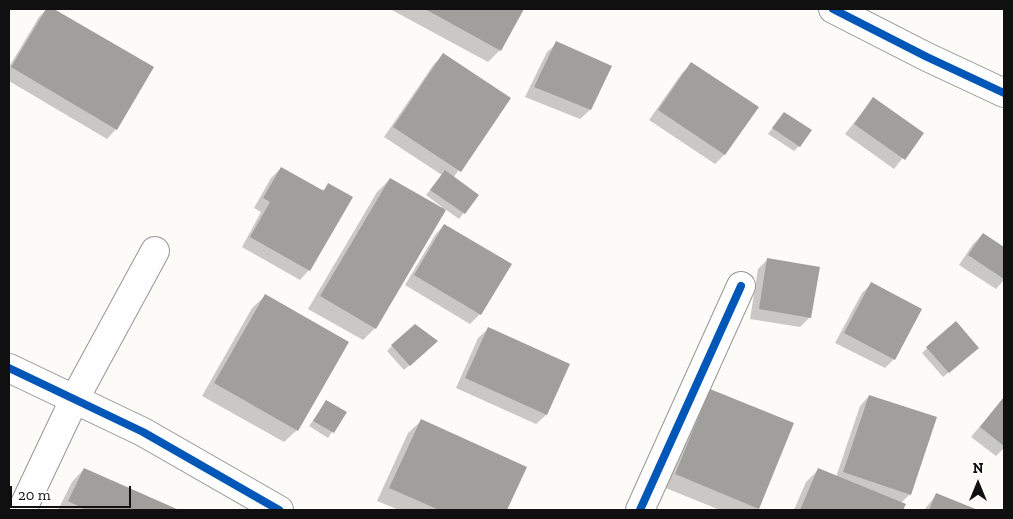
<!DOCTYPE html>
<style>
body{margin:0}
#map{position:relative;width:1013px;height:519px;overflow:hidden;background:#fcfbf7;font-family:"Zilla Slab",serif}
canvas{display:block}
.frame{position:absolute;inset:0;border:10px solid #101010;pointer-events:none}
.north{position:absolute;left:953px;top:459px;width:50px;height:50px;-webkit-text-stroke:4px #fff;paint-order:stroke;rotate:0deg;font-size:14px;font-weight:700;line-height:20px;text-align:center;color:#101010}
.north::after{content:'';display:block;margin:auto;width:18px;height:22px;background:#101010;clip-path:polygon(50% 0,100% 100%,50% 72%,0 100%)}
.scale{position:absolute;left:10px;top:486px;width:121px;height:22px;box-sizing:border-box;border:2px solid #101010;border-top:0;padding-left:6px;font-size:15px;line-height:18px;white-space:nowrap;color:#101010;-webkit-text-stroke:4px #fff;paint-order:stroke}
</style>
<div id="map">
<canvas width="1013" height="519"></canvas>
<div class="frame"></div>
<div class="north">N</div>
<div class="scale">20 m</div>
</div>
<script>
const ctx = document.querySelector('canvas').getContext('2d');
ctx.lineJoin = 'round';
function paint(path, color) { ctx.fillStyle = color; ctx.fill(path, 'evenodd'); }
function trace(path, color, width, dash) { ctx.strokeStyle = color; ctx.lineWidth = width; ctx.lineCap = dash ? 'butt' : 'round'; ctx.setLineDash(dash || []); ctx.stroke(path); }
paint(new Path2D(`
 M47,9h4l102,59 -37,61 -9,10 -98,-58v-14l30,-50z
 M390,9h133l-23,41 -12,12z
 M557,43l53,24 -20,43 -10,9 -55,-22 22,-45z
 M444,54l66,45 -57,79 24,17 -18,24 -14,-10 -70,119 -12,12 -55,-31 69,-117 13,-13 51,30 1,-2 -16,-12 16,-20 -58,-38 50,-73z
 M692,64l65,43 -33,48 -9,9 -66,-44 33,-47z
 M873,99l49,34 -28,36 -49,-35z
 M784,113l15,33 -5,5 -26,-17z
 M281,168l41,23 7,-7 -20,86 -9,10 -58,-33 19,-35 -7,-4 17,-30z
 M444,225l66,40 -30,49 -10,10 -65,-39 30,-50z
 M983,234l21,14v32l-8,9 -37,-24 14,-21z
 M768,259l42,58 -10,10 -50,-8 8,-50z
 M871,284l23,75 -9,9 -50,-25 27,-50z
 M265,296l32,134 -13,12 -82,-46 50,-88z
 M488,329l80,36 -22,50 -10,9 -80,-36 22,-50z
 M392,346h39l-27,24 -17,-19z
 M927,348l45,5 -29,24 -21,-24z
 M710,391l48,117 -3,2h-35l-57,-23 34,-84z
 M869,396l41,98 -9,9 3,2 -2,5h-108l12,-28 12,-12 18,7 24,-71z
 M1004,397v51l-8,8 -25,-19z
 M327,401l18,11 -17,26 -19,-12z
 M421,421l104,47 -19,42h-107l-22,-9 31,-68z
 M84,469l92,41h-118l14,-28z
 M936,495l39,15h-51z`), '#0003');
paint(new Path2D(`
 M46,9h8l100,58 -37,63 -106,-63z
 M425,9h99l-23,42z
 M556,41l56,25 -21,44 -57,-23z
 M443,53l68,45 -50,74 -68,-45z
 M691,62l68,45 -34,48 -67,-45z
 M873,97l51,36 -19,27 -51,-36z
 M784,112l28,18 -12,17 -28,-19z
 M281,167l43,24 4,-8 25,14 -43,74 -60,-34 20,-35 -7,-4z
 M445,170l34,25 -14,19 -35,-24z
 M390,178l56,32 -70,119 -56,-33z
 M444,224l68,40 -31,51 -67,-40z
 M983,233l21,14v32l-36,-24z
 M767,258l53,9 -9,51 -52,-9z
 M871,282l51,27 -27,51 -51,-27z
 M265,294l84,48 -51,89 -84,-48z
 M956,321l23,27 -30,25 -23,-26z
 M415,324l23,17 -28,25 -19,-21z
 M488,327l82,37 -23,51 -82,-37z
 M710,389l84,34 -35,86 -84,-35z
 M869,395l68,22 -26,78 -68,-23z
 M1004,397v49l-24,-19z
 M326,400l21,12 -13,21 -21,-12z
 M421,419l106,48 -20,43h-68l-50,-22z
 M84,468l95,42h-93l-18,-9z
 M818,468l88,36 -3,6h-103z
 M936,493l42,17h-49z`), '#a09f9c');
const street = new Path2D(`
 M833,9l94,48 77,36
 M9,368l134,64 136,78
 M22,510l52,-110 81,-149
 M640,510l101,-224`);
trace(street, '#969694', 30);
trace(street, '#fffefe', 28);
trace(new Path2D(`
 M833,9l94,48 77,36
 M9,368l134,64 136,78
 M640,510l101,-224`), '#0057b8', 8);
</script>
